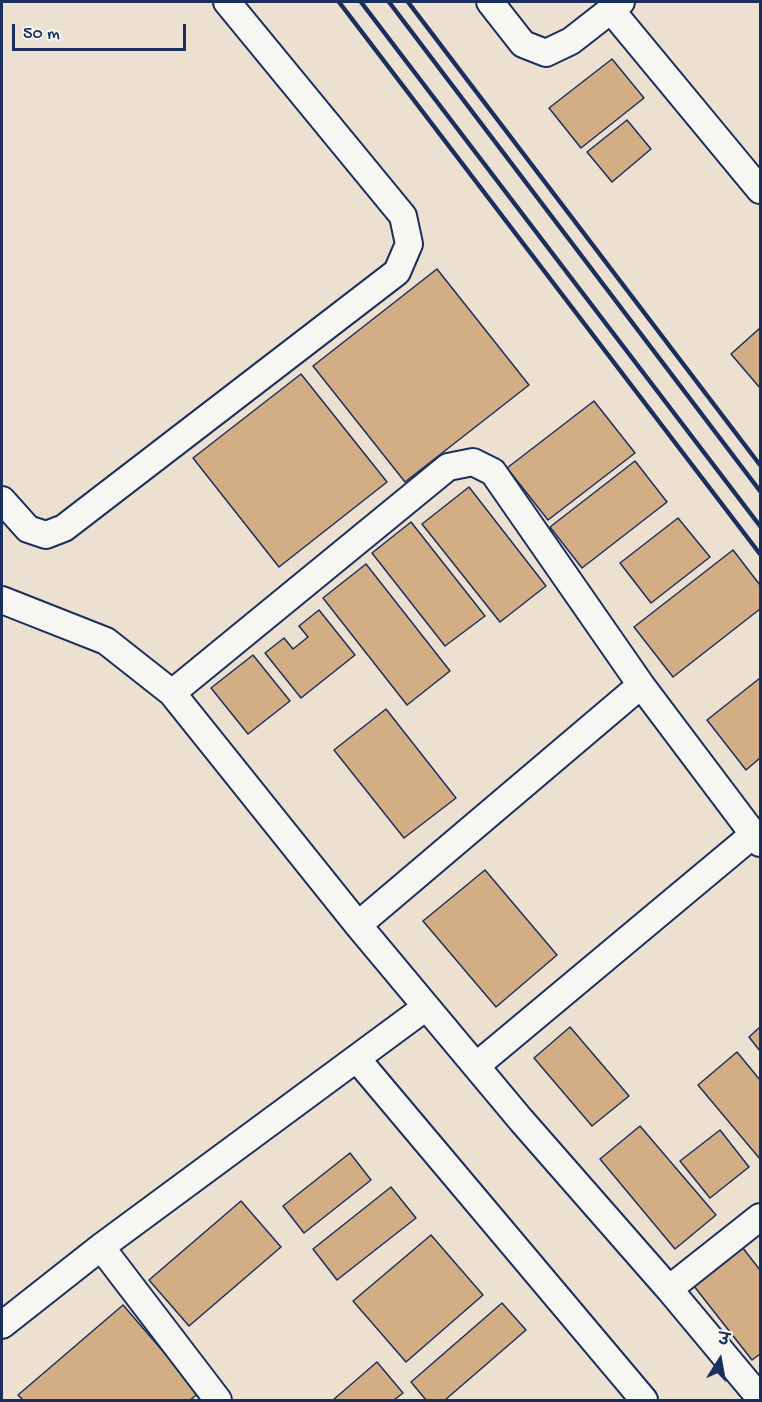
<!DOCTYPE html>
<meta charset="utf-8">
<style>
body{margin:0}
#map{position:relative;width:762px;height:1402px;overflow:hidden;background:#ece0d1;font-family:"Gochi Hand","Playpen Sans Deva",sans-serif}
canvas{display:block}
.frame{position:absolute;inset:0;border:3px solid #1b2f5e;pointer-events:none}
.north{position:absolute;left:690px;top:1330px;width:60px;height:60px;-webkit-text-stroke:4px #f6f6f2;paint-order:stroke;rotate:11deg;font-size:16px;font-weight:700;line-height:24px;text-align:center;color:#1b2f5e}
.north::after{content:'';display:block;margin:auto;width:21px;height:27px;background:#1b2f5e;clip-path:polygon(50% 0,100% 100%,50% 72%,0 100%)}
.scale{position:absolute;left:12px;top:24px;width:174px;height:27px;box-sizing:border-box;border:3px solid #1b2f5e;border-top:0;padding-left:8px;font-size:18px;line-height:21px;white-space:nowrap;color:#1b2f5e;-webkit-text-stroke:4px #f6f6f2;paint-order:stroke}
</style>
<div id="map">
<canvas width="762" height="1402"></canvas>
<div class="frame"></div>
<div class="north">उ</div>
<div class="scale">50 m</div>
</div>
<script>
const ctx = document.querySelector('canvas').getContext('2d');
ctx.lineJoin = 'round';
function paint(path, color) { ctx.fillStyle = color; ctx.fill(path, 'evenodd'); }
function trace(path, color, width, dash) { ctx.strokeStyle = color; ctx.lineWidth = width; ctx.lineCap = dash ? 'butt' : 'round'; ctx.setLineDash(dash || []); ctx.stroke(path); }
const building = new Path2D(`
 M612,59l32,39 -63,50 -32,-40z
 M627,120l24,29 -39,33 -25,-30z
 M437,269l92,116 -124,97 -92,-116z
 M760,328v60l-29,-34z
 M301,374l86,108 -108,85 -86,-109z
 M594,401l41,52 -87,67 -41,-52z
 M635,461l32,41 -85,66 -32,-41z
 M469,487l77,99 -46,36 -78,-98z
 M678,518l32,39 -59,46 -31,-40z
 M411,522l74,94 -40,30 -73,-93z
 M733,550l27,35v24l-87,68 -39,-50z
 M366,564l84,107 -43,34 -84,-107z
 M319,610l36,45 -54,43 -36,-45 19,-15 9,11 15,-12 -9,-11z
 M253,655l37,46 -42,33 -37,-46z
 M760,678v80l-14,12 -39,-50z
 M386,709l70,89 -52,40 -70,-88z
 M485,870l72,85 -61,52 -73,-86z
 M570,1027l59,69 -37,30 -58,-68z
 M760,1027v24l-11,-14z
 M737,1052l23,28v79l-62,-74z
 M640,1126l76,89 -41,34 -75,-90z
 M720,1130l29,37 -39,31 -30,-37z
 M350,1153l21,27 -67,53 -21,-27z
 M391,1187l25,31 -79,62 -24,-31z
 M241,1201l40,46 -92,79 -40,-46z
 M431,1235l52,60 -77,67 -53,-61z
 M739,1243l21,27v84l-8,6 -62,-79z
 M502,1303l24,27 -81,70h-19l-15,-18z
 M123,1305l76,88 -9,7h-167l-5,-5z
 M377,1362l26,31 -9,7h-61z`);
paint(building, '#d3ae85');
trace(building, '#1b2f5e', 1.5);
const minor = new Path2D(`
 M490,2l33,42 23,9 25,-12 50,-39
 M611,10l149,180
 M2,500l26,29 18,6 18,-7 333,-256 12,-28 -6,-28 -176,-214
 M2,600l104,41 66,52 186,232 163,195 148,169 91,109
 M172,693l276,-226 25,-5 20,10 148,213 119,158
 M358,925l283,-240
 M357,1059l287,341
 M476,1066l278,-232
 M101,1247l117,153
 M669,1289l91,-72
 M2,1325l99,-78 325,-240`);
trace(minor, '#1b2f5e', 30);
trace(minor, '#f6f6f2', 26);
trace(new Path2D(`
 M339,2l421,552
 M361,2l399,524
 M389,2l371,489
 M408,2l352,463`), '#1b2f5e', 4.5);
</script>
